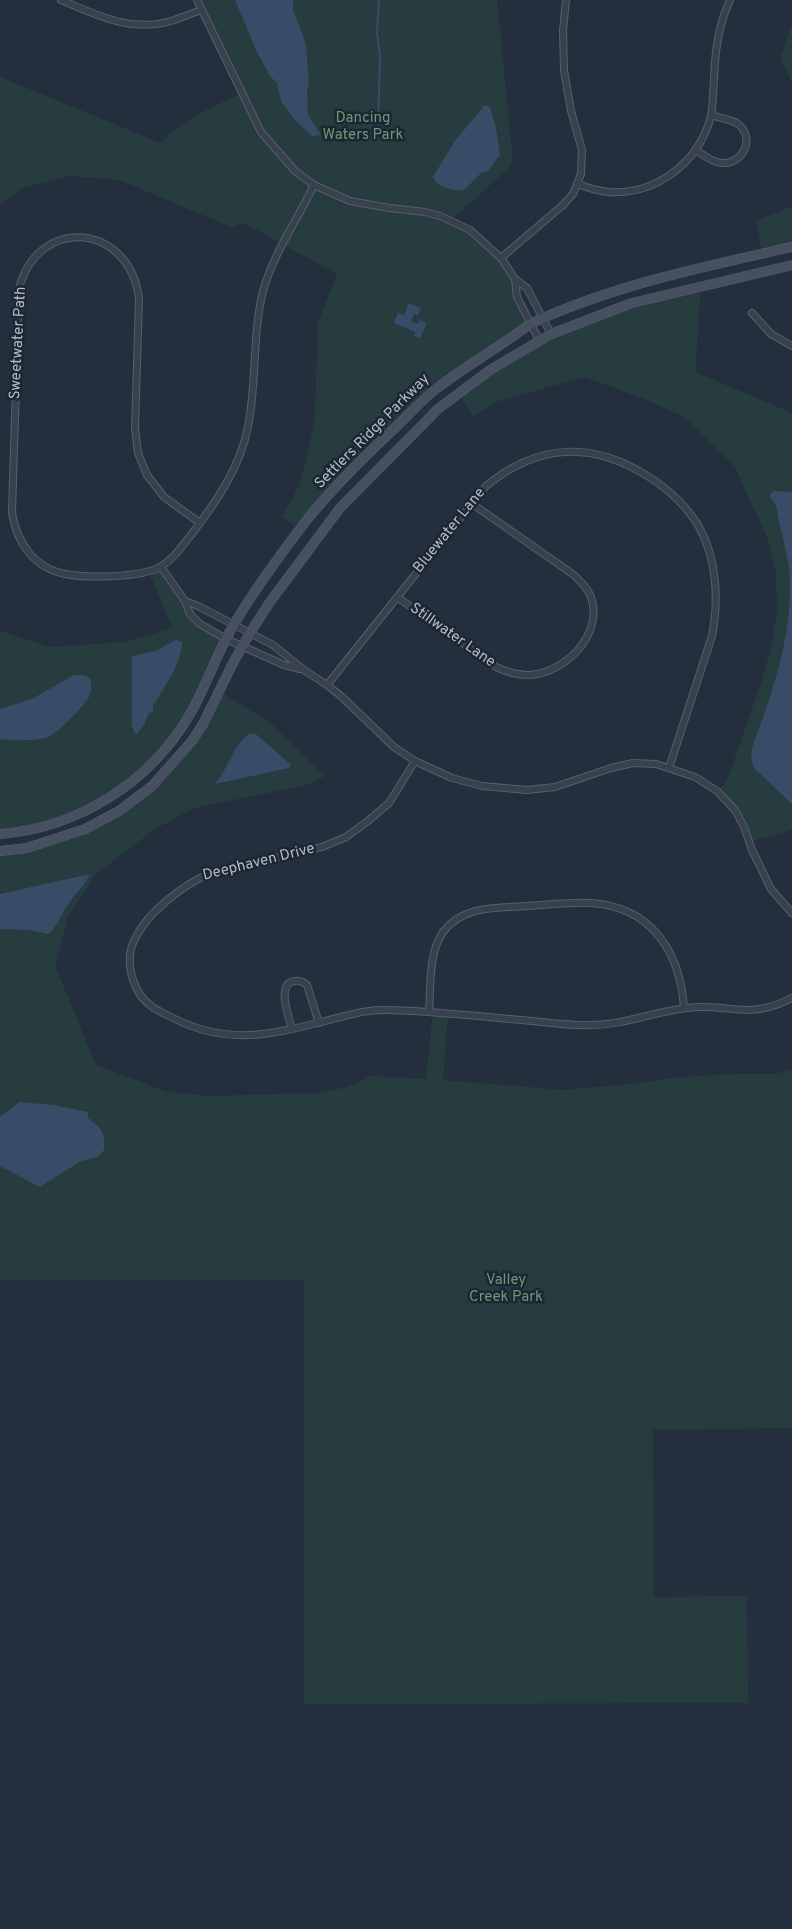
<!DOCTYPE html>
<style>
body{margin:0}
canvas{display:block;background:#242f3e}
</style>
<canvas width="792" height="1929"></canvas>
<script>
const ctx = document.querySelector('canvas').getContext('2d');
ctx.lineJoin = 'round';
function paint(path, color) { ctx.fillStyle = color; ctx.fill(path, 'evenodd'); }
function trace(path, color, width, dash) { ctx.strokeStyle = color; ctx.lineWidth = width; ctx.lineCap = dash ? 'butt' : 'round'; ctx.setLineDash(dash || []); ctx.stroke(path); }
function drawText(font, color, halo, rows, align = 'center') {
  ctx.font = font + ' Overpass,sans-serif'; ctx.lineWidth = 5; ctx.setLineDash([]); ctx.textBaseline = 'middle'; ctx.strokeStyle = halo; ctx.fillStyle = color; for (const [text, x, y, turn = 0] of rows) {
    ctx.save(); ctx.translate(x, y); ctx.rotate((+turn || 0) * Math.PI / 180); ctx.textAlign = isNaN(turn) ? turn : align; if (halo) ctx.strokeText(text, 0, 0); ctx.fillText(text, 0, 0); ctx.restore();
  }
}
paint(new Path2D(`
 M197,0h300l16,162 -4,6 -58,52 33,21 31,38 2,18 13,27 -92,63 -138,143 -18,-13 17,-31 9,-35 7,-34 3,-94 19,-49 -93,-51 -13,4 -111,-47 -51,-4 -47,12 -22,17v-128l160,66c22,-23 53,-36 81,-50z
 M792,24v58l-12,-23z
 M792,205v42l-29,7 -7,-33 35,-14z
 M701,287l-6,85 97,41v417l-43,12 -5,-15 -27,-36 8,-7 3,-6 33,-95 10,-35 6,-37 -1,-38 -9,-36 -32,-70 -51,-50 -32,-15 -67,-25 -87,24 -25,15 -14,-22 80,-53 93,-38z
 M161,567l29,47 36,25 -25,54 -47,68 -74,53 -80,20v-203l50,16 76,-5 46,-14 -23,-57z
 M220,691l53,34 52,51 -19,9 -112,23 -39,21 -59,45 -28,42 -13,50 41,99 71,27 43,4 106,-3 32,-6 23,-11 55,3 7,-66 15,1 -5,66 121,10 76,-7 31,-5 58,-4h46l17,-5v359l-139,2 1,167 93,-1 1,107 -444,1v-424h-304v-429h9l95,-31 64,-50z`), '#263c3f');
paint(new Path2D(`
 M235,0h58v10l13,34 3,40 -2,6 1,25 13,20 -9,1 -17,-16 -14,-19 -4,-18 -7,-7 -14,-26z
 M485,105l5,2 6,21 4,27 -13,17h-5l-18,18c-11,1 -26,-2 -31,-13l21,-35z
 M409,303l12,5 -3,7 -4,-1 -3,7 7,3 2,-4 7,3 -7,15 -6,-2 1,-4 -21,-9 4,-10 6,2z
 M774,491l18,1v312l-37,-35c-4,-7 -4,-12 -3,-21 20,-54 40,-111 38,-170 -1,-23 -10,-46 -13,-69 -1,-6 -7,-9 -7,-15z
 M176,640l6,2c1,19 -19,47 -29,64v6l-4,1 -5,12 -8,10 -4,-8v-71l23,-5z
 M74,675h10l6,3c2,7 2,12 -1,19 -6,10 -30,35 -41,40 -8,4 -39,4 -48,2v-30l32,-10z
 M250,733l7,2 34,30 -2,3 -74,16c13,-14 18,-40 35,-51z
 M90,874c-5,12 -16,20 -23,32 -7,10 -9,20 -19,28l-18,-4 -30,-1v-35z
 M19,1102l34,3 35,7v6l11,9 5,9v14l-6,7 -17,4 -41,26 -40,-21v-49z`), '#394c67');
trace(new Path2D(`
 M378,130l2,-73 -3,-24 2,-33`), '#394c67', 2);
const street = new Path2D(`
 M61,0c36,15 70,33 110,21 10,-3 21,-8 31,-11
 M197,0l64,132 34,39 19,14 36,16 39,7 36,4 15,4 30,14 31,28 14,21 12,9 24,46
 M696,150c6,4 13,10 21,12 22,7 41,-22 21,-38 -7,-5 -19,-6 -27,-9
 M578,184c10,4 20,7 31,8 48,3 90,-30 102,-76 2,-11 2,-24 3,-36 1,-28 4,-54 16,-80
 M501,258l62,-53 10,-11 8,-20 1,-24 -11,-39 -7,-41 -1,-39 3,-31
 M515,279l2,18 22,43
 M752,313l19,21 21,12
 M200,523l-36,-26 -17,-22 -9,-22 -3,-25 4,-129c-9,-76 -101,-85 -120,-10l-7,224c5,30 22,55 53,61 22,4 75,4 95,-7 13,-7 22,-21 31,-32 25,-33 49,-67 57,-108 9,-45 4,-91 15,-136 11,-39 34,-70 51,-106
 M161,567l24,34 5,13 10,10 26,15 58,26 16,4
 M397,597l99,70c13,6 26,10 41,7 33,-6 66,-42 54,-77 -3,-9 -11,-16 -17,-22l-103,-72
 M185,601l13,5 75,39 31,25 23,15 14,11 53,51 21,14 37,17 30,8 45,4 28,-3 56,-19 22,-5 23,1 39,13 22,14 18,19 9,17 8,23 19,39 21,24
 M327,685l159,-199c52,-43 107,-45 163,-9 19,12 37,29 49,48 19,33 21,75 14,111l-43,132
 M415,761l-26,42 -21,18 -22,16 -24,10 -111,26c-27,11 -65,40 -77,68 -8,16 -4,36 5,52 9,14 22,19 36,26 52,26 96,16 150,2 21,-5 41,-12 62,-11 49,1 97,7 145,11 20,2 40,5 59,4 37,0 71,-17 108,-18 16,-1 33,3 50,3 15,0 29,-5 43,-12
 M429,1012c2,-25 -1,-58 14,-80 20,-27 54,-24 84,-26 21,-1 43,-4 64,-3 61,4 89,49 93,105
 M292,1029c-3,-11 -16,-45 2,-48 6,-1 9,1 13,4l12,38`);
const secondary = new Path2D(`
 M0,834c78,-6 149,-51 189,-118 17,-29 27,-61 44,-90 21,-36 47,-71 73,-105 27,-34 59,-65 91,-95 14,-13 27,-29 43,-40 29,-22 61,-40 90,-62 83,-39 173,-57 262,-77
 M0,851l27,-3 58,-19 34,-18 33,-25 40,-45 11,-17 31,-63 16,-28 20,-31 70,-94 98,-99 52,-39 61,-36 81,-31 160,-38`);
trace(street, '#565f6c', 8);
trace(secondary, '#565f6c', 10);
trace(street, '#38414e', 6);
trace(secondary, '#465061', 9);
drawText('15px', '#6b9a76', '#1d2633', [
 ["Dancing",363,119],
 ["Waters Park",363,136],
 ["Valley",506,1281],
 ["Creek Park",506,1298]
]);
drawText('15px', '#b4bcc9', '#1d2633', [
 ["Sweetwater Path",19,343,-87],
 ["Settlers Ridge Parkway",373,432,-45],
 ["Bluewater Lane",450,531,-51],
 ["Stillwater Lane",452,636,35],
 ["Deephaven Drive",259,863,-14]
]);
</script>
